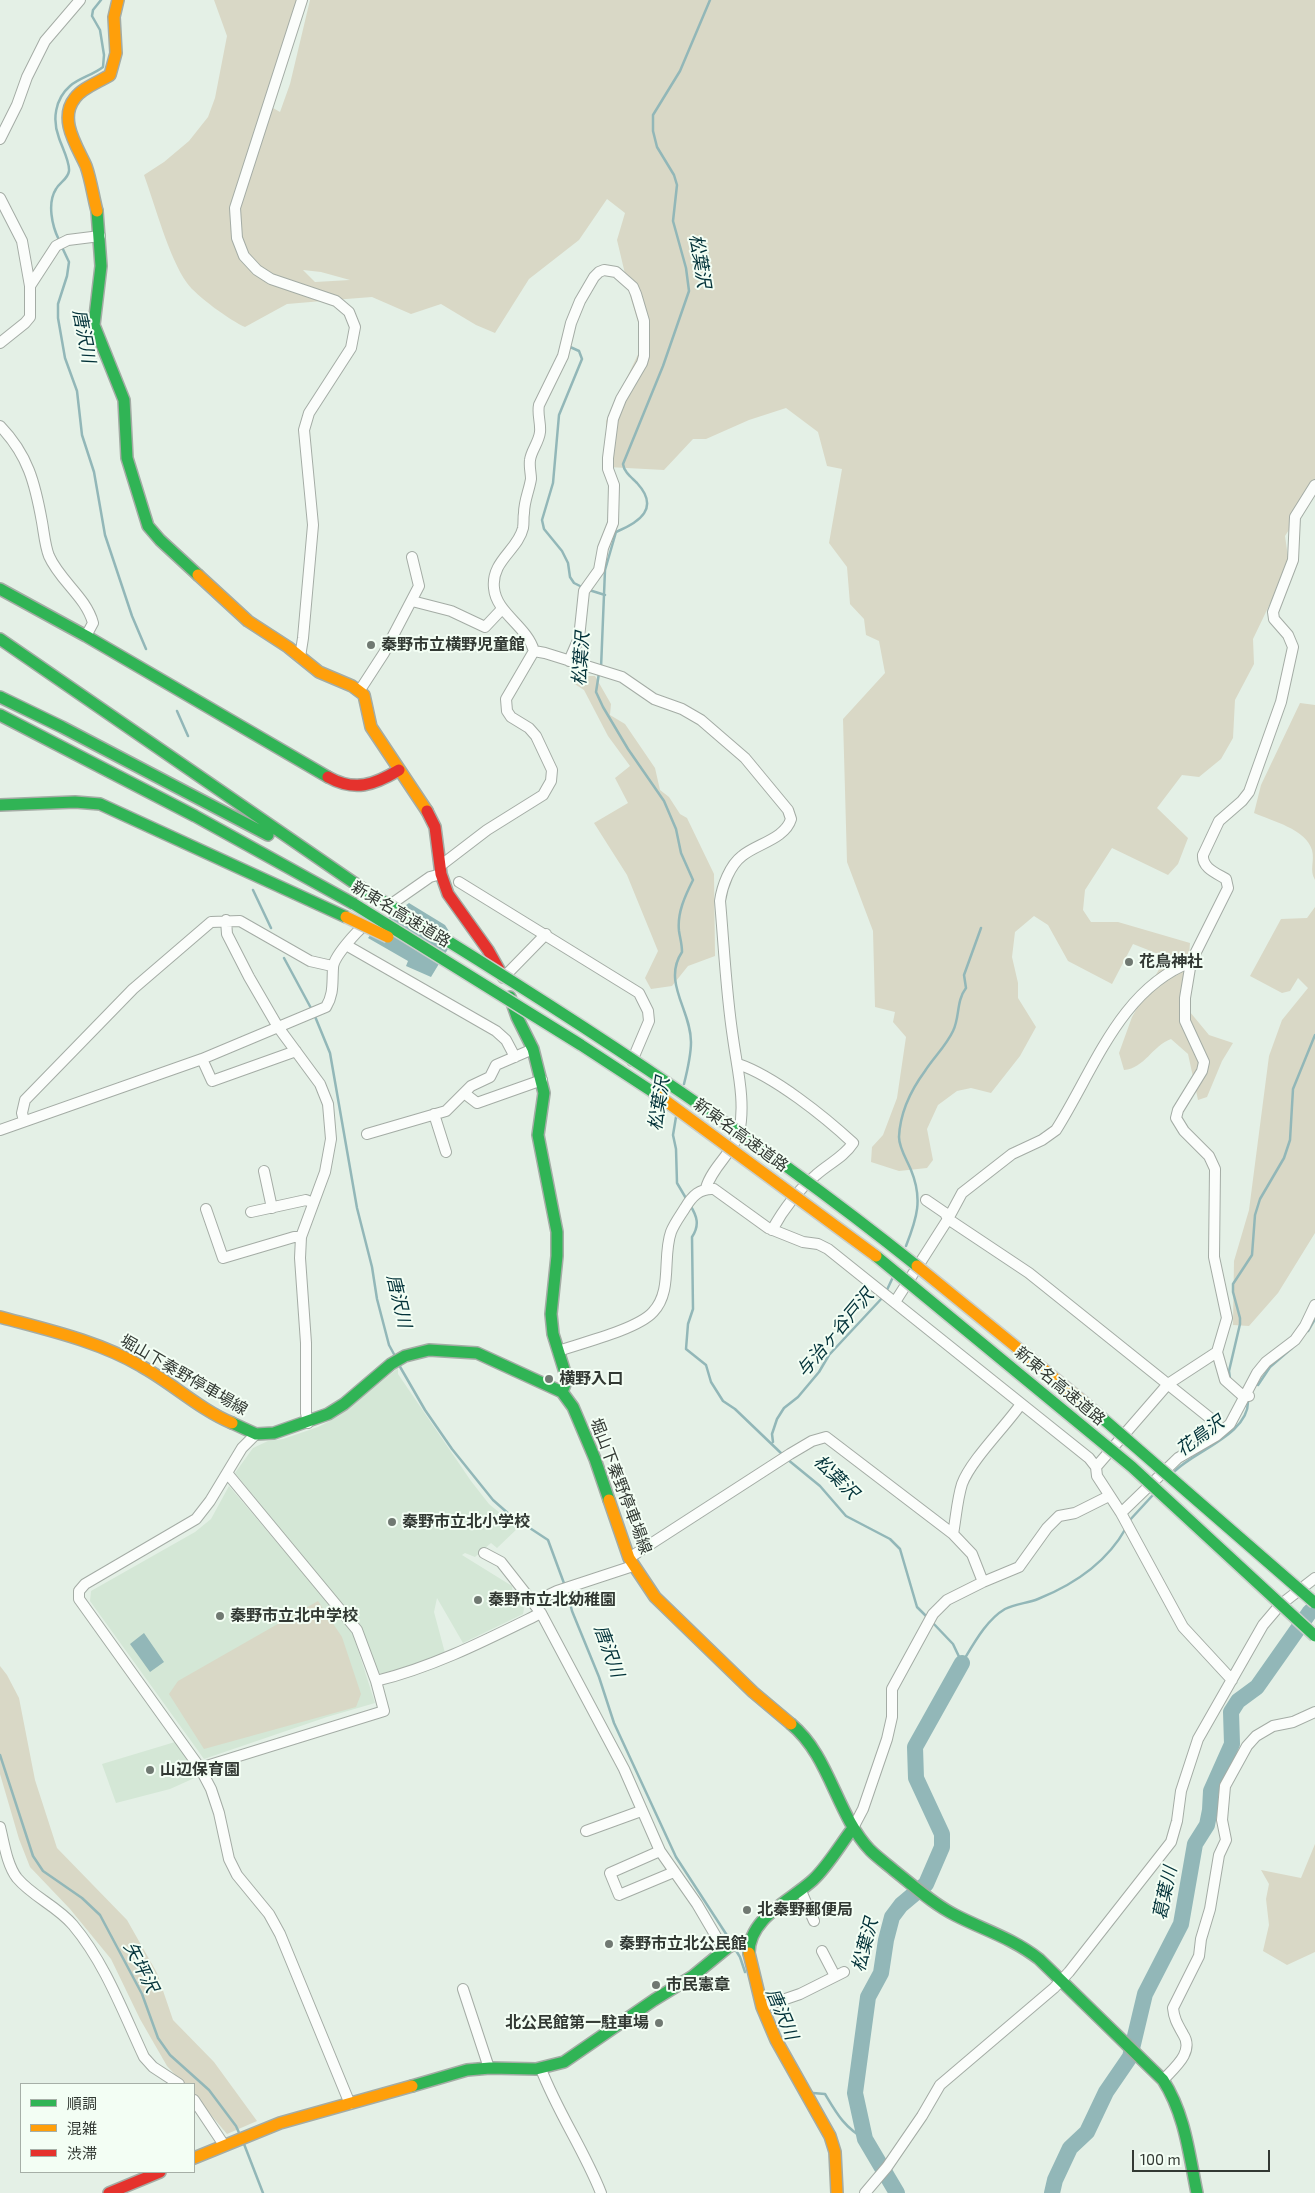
<!DOCTYPE html>
<meta charset="utf-8">
<style>
body{margin:0}
#map{position:relative;width:1315px;height:2193px;overflow:hidden;background:#e4f0e6;font-family:"Exo 2","Noto Sans JP",sans-serif}
canvas{display:block}
.legend{position:absolute;left:20px;top:2083px;width:175px;height:90px;box-sizing:border-box;background:#f3fef4;border:1px solid #a6afa7;margin:0;padding:6px 9px;list-style:none;font-size:15px;color:#323933}
.legend li{display:flex;align-items:center;gap:10px;height:25px}
.legend b{width:25px;border:1px solid #a6afa7}
.scale{position:absolute;left:1132px;top:2150px;width:138px;height:22px;box-sizing:border-box;border:2px solid #323933;border-top:0;padding-left:6px;font-size:15px;line-height:18px;white-space:nowrap;color:#323933;-webkit-text-stroke:4px #f3fef4;paint-order:stroke}
</style>
<div id="map">
<canvas width="1315" height="2193"></canvas>
<ul class="legend">
<li><b style="height:6px;background:#30b455"></b>順調</li>
<li><b style="height:6px;background:#ff9f0a"></b>混雑</li>
<li><b style="height:6px;background:#e5322d"></b>渋滞</li>
</ul>
<div class="scale">100 m</div>
</div>
<script>
const ctx = document.querySelector('canvas').getContext('2d');
ctx.lineJoin = 'round';
function paint(path, color) { ctx.fillStyle = color; ctx.fill(path, 'evenodd'); }
function trace(path, color, width, dash) { ctx.strokeStyle = color; ctx.lineWidth = width; ctx.lineCap = dash ? 'butt' : 'round'; ctx.setLineDash(dash || []); ctx.stroke(path); }
function drawText(font, color, halo, rows, align = 'center') {
  ctx.font = font + ' "Exo 2","Noto Sans JP",sans-serif'; ctx.lineWidth = 4; ctx.setLineDash([]); ctx.textBaseline = 'middle'; ctx.strokeStyle = halo; ctx.fillStyle = color; for (const [text, x, y, turn = 0] of rows) {
    ctx.save(); ctx.translate(x, y); ctx.rotate((+turn || 0) * Math.PI / 180); ctx.textAlign = isNaN(turn) ? turn : align; if (halo) ctx.strokeText(text, 0, 0); ctx.fillText(text, 0, 0); ctx.restore();
  }
}
paint(new Path2D(`
 M398,1368v6l73,107 18,23 29,24 -21,20 -6,-5 -16,14 -10,-4 -3,2 50,31 1,9 9,8 2,6 -1,5 -60,29 -26,-45 -3,14 11,41 -16,7 -46,14 -6,-2 -16,-44 -126,-155 18,-25 15,-7 15,-2 35,-12 21,-11z
 M229,1486l123,145 23,72 -48,14 -123,42 -114,-158 1,-10 104,-59 16,-13z
 M175,1742l24,34 -29,13 -54,14 -14,-39z`), '#d4e7d6');
paint(new Path2D(`
 M214,0h84l-32,104 14,8 10,-28 20,-84h1005v489l-30,47 4,28 -36,75 1,25 -19,36 -2,38 -12,21 -22,18 -17,-2 -25,33 31,30 -10,26 -10,11 -56,-27 -27,42 -2,20 8,12h27l72,21 -5,63 24,29 24,8 -11,18 -15,36 -9,3 -10,-46 -17,-15c-19,7 -26,29 -47,31l-5,-17 13,-36 34,-60 -33,-13 -21,40 -44,-23 -20,-36 -14,-9 -19,16 -3,25 6,26v15l18,29 -16,29 -29,37 -20,-5 -14,3 -19,14 -11,24 6,31 -6,8 -28,3 -28,-9 1,-15 11,-12 14,-37 9,-61 -13,-15 2,-10 -20,-5 -2,-76 -26,-69 -4,-143 42,-46 -6,-32 -13,-6 -2,-16 -14,-15 -3,-37 -18,-24 13,-74 -15,-3 -9,-34 -32,-24 -37,12 -43,19h-13l-29,31 -56,-3 -2,-46 38,-79 -13,-43 -14,-59 8,-27 -18,-14 -28,41 -50,39 -34,54 -19,-8 -35,-21 -30,10 -39,-17 -26,2 -59,5 -42,23c-14,-6 -49,-31 -58,-44 -18,-25 -32,-78 -43,-108l20,-13 25,-21 19,-24 7,-19 12,-62zM303,270l18,2 29,8 -35,2z
 M574,676h21l16,28 -1,11 15,9 30,44 5,22 9,7 11,17 7,4 27,56 1,82 -27,10 -16,20 -21,3 -6,-11 13,-27 -31,-76 -33,-52 34,-20 -13,-25 15,-12 -22,-30 -24,-46 -11,-7z
 M1300,703l15,2v175c-6,-10 0,-19 -3,-30 -6,-21 -40,-29 -58,-37l7,-28z
 M1315,907v326l-37,60 -29,33 -16,-1 1,-64 15,-51 20,-154 13,-36 26,-32 -10,-10 -8,13 -8,2 -32,-17 31,-57 26,-1z
 M318,1601l24,36 19,57 -5,13 -152,42 -35,-55 9,-13z
 M0,1666l7,9 12,23 16,82 22,68 70,72 30,53 16,47 41,42 43,59 -30,13 -33,-39v-11h-10l-17,-18 -27,-47 -29,-60 -41,-50 -40,-42 -11,-28 -19,-65z
 M1315,1844v108l-28,13 -24,-14 6,-26 -3,-26 3,-15 -8,-14 40,8z`), '#d9d8c6');
paint(new Path2D(`
 M409,903l36,22 9,14 -23,38 -25,-11 2,-5 -40,-23 9,-12z
 M144,1633l20,29 -14,10 -20,-28z`), '#92b7b8');
trace(new Path2D(`
 M59,240c-7,-14 -12,-37 -3,-51 4,-7 12,-10 13,-18 1,-9 -7,-24 -10,-33 -7,-18 -4,-39 11,-52 9,-8 23,-11 33,-19l1,-12 -4,-25 -8,-14 1,-6 8,-10
 M61,245l8,17 -2,14 -9,28v14l7,40 12,33 5,44 12,37 11,63 27,81 14,33
 M568,346l11,5 3,8 -23,56 -6,68 -11,37 2,9 18,22 6,12 2,14 4,6 10,5
 M589,590l16,5
 M601,668l4,-98 11,-38c24,-10 44,-24 21,-49 -6,-6 -13,-11 -14,-19l40,-98 26,-75 -3,-23 -13,-47 4,-36 -3,-10 -17,-28 -4,-16v-16l27,-44 30,-71
 M599,673l-3,19 7,15 25,42 36,52 12,28 5,24 12,27c-8,16 -16,33 -14,51 1,7 3,13 3,21 -20,30 9,58 9,90 0,13 -4,30 -7,42
 M177,711l11,25
 M253,890l18,38
 M284,958l28,52
 M314,1014l16,39 27,155 15,59 5,32 12,46 6,11
 M676,1117l-3,18 3,14 1,34 10,17
 M690,1205c7,11 10,20 2,32l1,72 -5,15 -2,25 20,16 5,17 12,19 12,8 48,46
 M906,1246c11,-28 17,-47 5,-76 -4,-10 -12,-22 -12,-33 1,-23 12,-47 26,-66 9,-14 21,-25 28,-40 7,-14 3,-30 13,-43l-2,-13 17,-47
 M886,1292l7,-15
 M1308,1331l7,-12
 M399,1365l26,45 27,39 41,51 17,15 38,25 17,46
 M1230,1379l-1,-8 11,-47v-6l-7,-26v-8l19,-29 3,-40 5,-16 24,-41 6,-18 3,-51 22,-54
 M1258,1385l12,-18 22,-19
 M773,1442l-1,-8 5,-15 7,-11 14,-11 21,-25 10,-17 54,-58
 M787,1459l33,27 26,30 44,23 10,10 17,58 11,11
 M1175,1471c19,-20 75,-37 73,-71
 M1129,1521l23,-25
 M567,1591l5,20 27,66 15,46 62,134 54,83
 M932,1622l21,22 9,19
 M962,1663c11,-18 24,-43 43,-54 10,-5 23,-6 33,-10 35,-14 69,-37 88,-71
 M0,1755l33,101 10,15 39,27 18,17 42,79 16,44 12,17 39,35 27,36 4,9
 M735,1949l5,8 5,15
 M813,2093l12,1c12,20 19,33 40,45
 M244,2144l19,49`), '#92b7b8', 2.5);
trace(new Path2D(`
 M897,2193l-32,-54 -10,-46 13,-96 13,-24 5,-33 6,-23 9,-12 25,-21 16,-37v-13l-26,-56 -1,-31 47,-84
 M1052,2193l3,-13 15,-32 17,-16 19,-40 24,-35 15,-63 36,-70 14,-80 12,-19 3,-15 1,-19 21,-47 -1,-32 7,-11 19,-14 52,-74 6,-6`), '#92b7b8', 16);
const street = new Path2D(`
 M0,139l17,-34 10,-28 18,-36 35,-41
 M0,198l22,43 8,45v31l-5,6 -25,20
 M30,286l26,-40 12,-6 32,-4
 M0,426c28,29 35,57 42,96 2,11 3,24 7,34 11,25 37,41 44,67l-7,13
 M412,601l39,10 34,16 17,-18
 M534,651l11,2 77,24 32,22 28,10 19,11 44,38 43,52 3,9c-6,20 -35,25 -49,37 -12,9 -20,30 -22,45 4,45 6,92 13,137 4,30 13,64 6,95 -5,18 -27,34 -33,55
 M300,657l3,-19 10,-113 -9,-95 5,-17 42,-65 4,-21 -6,-15 -13,-11 -65,-22 -14,-9 -13,-14 -7,-18 -2,-30 67,-208
 M360,690l24,-37 35,-67 -7,-29
 M440,866l47,-36 56,-35 8,-14 1,-11 -16,-34 -7,-8 -18,-11 -4,-6 -1,-12 28,-48c-7,-25 -38,-38 -40,-63 -3,-27 24,-38 29,-60 1,-5 0,-10 1,-15 0,-12 5,-22 7,-34 0,-6 -2,-12 -1,-19 1,-9 9,-18 10,-28 1,-9 -3,-18 -1,-27l24,-49 8,-33 9,-22 14,-24 5,-5 5,-2 12,2 17,15 3,7 8,27v35l-2,7 -21,36 -8,20 -5,39v11l6,16 -1,38 -10,25 -4,22 -15,21 -5,47 -10,23
 M459,882l180,111 9,18 1,10 -17,40
 M387,907l43,-30 11,-3
 M226,920l1,14 22,43 29,50 42,57 8,20 3,35 -6,33 -24,65 -1,21 6,85v70l2,10
 M346,945l150,86 10,9 9,17
 M503,978l43,-44
 M202,1059l10,22 84,-30
 M738,1064c36,12 87,53 115,79 -9,14 -25,21 -37,32 -18,15 -33,35 -44,55
 M464,1093l13,10 65,-23
 M434,1114l12,38
 M24,1121l-2,-8 3,-13 108,-111 78,-67 29,-1 70,40 22,5
 M0,1130l202,-71 124,-52c8,-13 6,-24 7,-39 0,-11 24,-37 33,-44
 M367,1134l79,-23 25,-25 19,-9 6,-12 37,-16
 M264,1171l8,37
 M926,1200l19,13 3,6 81,54 181,145
 M206,1209l17,49 71,-21h7
 M251,1212l55,-12 7,3
 M895,1302l53,-83 14,-26 50,-39 30,-14 14,-10c38,-60 64,-141 135,-168
 M558,1351c24,-8 80,-22 95,-39 20,-21 9,-55 18,-80 3,-8 9,-16 14,-24 7,-12 15,-20 29,-19l54,39 35,14 15,2 10,5 261,209 7,9 1,9 24,37 62,114 49,53
 M1249,1396h-6l-18,-16 -8,-28 10,-34 -13,-61 1,-88 -6,-13 -25,-25 -8,-13 2,-8 24,-39 2,-9 -19,-41v-23l6,-36 37,-74 -2,-9c-10,-6 -24,-11 -23,-24l16,-34 23,-20 7,-9 32,-90 12,-55 -5,-12 -14,-16 -1,-7 20,-52 2,-43 20,-32
 M256,1434l-14,14 -32,53 -14,18 -111,65 -6,7v8l121,169 11,21 8,24 10,46 8,16 32,39 11,20 70,170
 M1096,1467l72,-83 49,-32
 M1121,1513l57,-55 38,-22 14,-12 27,-51 9,-11 29,-22 10,-14 10,-21
 M953,1534c3,-16 4,-34 9,-50 9,-24 43,-57 59,-80
 M484,1553l17,9 40,51 83,156 36,82 37,53 27,46
 M629,1558l161,-104 22,-13 14,-4 127,97 19,20 11,28
 M534,1602l23,-11 76,-25
 M376,1681c58,-14 112,-42 165,-68
 M200,1768l184,-57 -8,-30 -19,-51 -130,-157
 M0,1827c4,16 7,38 17,51 16,19 40,28 56,47 32,38 50,87 71,132l9,10 26,17
 M853,1828l10,-19 24,-70 5,-22v-28l41,-75 14,-14 36,-18 36,-15 28,-39 12,-12 16,-3 34,-17
 M586,1831l55,-20
 M660,1851l-50,22 9,22 55,-23
 M801,1891l13,30
 M822,1951l13,25
 M463,1989l26,79
 M762,2007l38,-13 44,-22
 M541,2069c17,44 43,81 60,124
 M1163,2080c11,-12 32,-28 20,-46 -5,-9 -9,-15 -10,-26l26,-52 2,-17 9,-30 9,-54 7,-15 -4,-20 3,-34 22,-40 9,-10 17,-10 20,-4 22,-10
 M194,2100l30,45
 M865,2193l22,-26 35,-51 18,-31 114,-97 15,-16 102,-130 6,-21 4,-30 17,-52 65,-114 17,-20 35,-27`);
const fast = new Path2D(`
 M97,211l4,55 -7,59 30,75 3,58 21,68 12,14 38,35
 M0,589l86,47 242,141
 M0,639l363,250
 M0,697l62,30 206,108
 M0,715l195,101 159,88
 M0,805l75,-3 25,2 246,113
 M510,997l7,20 16,32 11,44 -6,42 19,97v24l-6,58 2,20 14,45 -5,13
 M232,1423l24,11 18,-1 54,-19 16,-10 47,-40 14,-8 24,-6 48,3 85,39 11,15 22,52 14,41
 M791,1724c39,32 45,90 79,126 8,8 18,15 26,22 19,15 37,32 59,43 29,15 57,23 84,44l124,121c22,34 26,74 34,113
 M749,1953c0,-35 41,-52 64,-73 15,-14 27,-35 40,-52
 M412,2086l55,-16 23,-2 46,1 28,-7 90,-62 39,-24 34,-28 9,-5 13,1`);
const slow = new Path2D(`
 M97,211c-4,-15 -6,-31 -11,-45 -9,-20 -28,-47 -11,-68 7,-10 24,-16 35,-23l6,-22 -2,-36 4,-17
 M198,575l50,46 40,26 31,25 33,14 12,9 7,32 56,84
 M0,1317c48,13 98,24 141,49 31,17 58,43 91,57
 M609,1500l20,58 26,39 98,95 38,32
 M749,1953l13,54 14,33 54,96 5,16 2,41
 M194,2158l86,-35 132,-37`);
const jam = new Path2D(`
 M328,777c27,15 46,8 71,-7
 M427,811l8,16 6,47 7,20 40,56 14,25
 M109,2193l51,-21`);
trace(street, '#a4aca5', 12);
trace(fast, '#a4aca5', 14);
trace(slow, '#a4aca5', 14);
trace(jam, '#a4aca5', 14);
trace(street, '#fbfdfb', 10);
trace(fast, '#30b455', 11);
trace(slow, '#ff9f0a', 11);
trace(jam, '#e5322d', 11);
const fastBridge = new Path2D(`
 M363,889c191,116 379,237 554,377
 M354,904l227,141 78,51
 M876,1256l256,211 183,169
 M1085,1403l230,200`);
const slowBridge = new Path2D(`
 M346,917l42,20
 M659,1096l217,160
 M917,1266l168,137`);
trace(fastBridge, '#c9ceca', 14, []);
trace(slowBridge, '#c9ceca', 14, []);
trace(fastBridge, '#30b455', 11);
trace(slowBridge, '#ff9f0a', 11);
for (const [x, y, r, color] of [
 [371,645,5,"#707972"],
 [1129,962,5,"#707972"],
 [549,1379,5,"#707972"],
 [392,1522,5,"#707972"],
 [478,1600,5,"#707972"],
 [220,1616,5,"#707972"],
 [150,1770,5,"#707972"],
 [747,1910,5,"#707972"],
 [609,1944,5,"#707972"],
 [656,1985,5,"#707972"],
 [659,2023,5,"#707972"]
]) { const dot = new Path2D(); dot.arc(x, y, r, 0, 2 * Math.PI); ctx.fillStyle = color; ctx.fill(dot); trace(dot, '#f3fef4', 2); }
drawText('bold 16px', '#323933', '#f3fef4', [
 ["秦野市立横野児童館",381,645],
 ["花鳥神社",1139,962],
 ["横野入口",559,1379],
 ["秦野市立北小学校",402,1522],
 ["秦野市立北幼稚園",488,1600],
 ["秦野市立北中学校",230,1616],
 ["山辺保育園",160,1770],
 ["北秦野郵便局",757,1910],
 ["秦野市立北公民館",619,1944],
 ["市民憲章",666,1985],
 ["北公民館第一駐車場",649,2023,"right"]
], 'left');
drawText('16px', '#323933', '#f3fef4', [
 ["新東名高速道路",401,914,31],
 ["新東名高速道路",741,1135,36],
 ["堀山下秦野停車場線",184,1375,30],
 ["新東名高速道路",1060,1386,40],
 ["堀山下秦野停車場線",621,1486,69]
]);
drawText('italic 18px', '#023239', '#f3fef4', [
 ["松葉沢",700,261,81],
 ["唐沢川",84,336,79],
 ["松葉沢",581,659,-86],
 ["松葉沢",659,1104,-81],
 ["唐沢川",399,1301,77],
 ["与治ヶ谷戸沢",835,1333,-50],
 ["花鳥沢",1200,1436,-36],
 ["松葉沢",836,1477,45],
 ["唐沢川",609,1651,70],
 ["葛葉川",1165,1893,-78],
 ["松葉沢",865,1945,-75],
 ["矢坪沢",141,1967,63],
 ["唐沢川",782,2014,67]
]);
</script>
